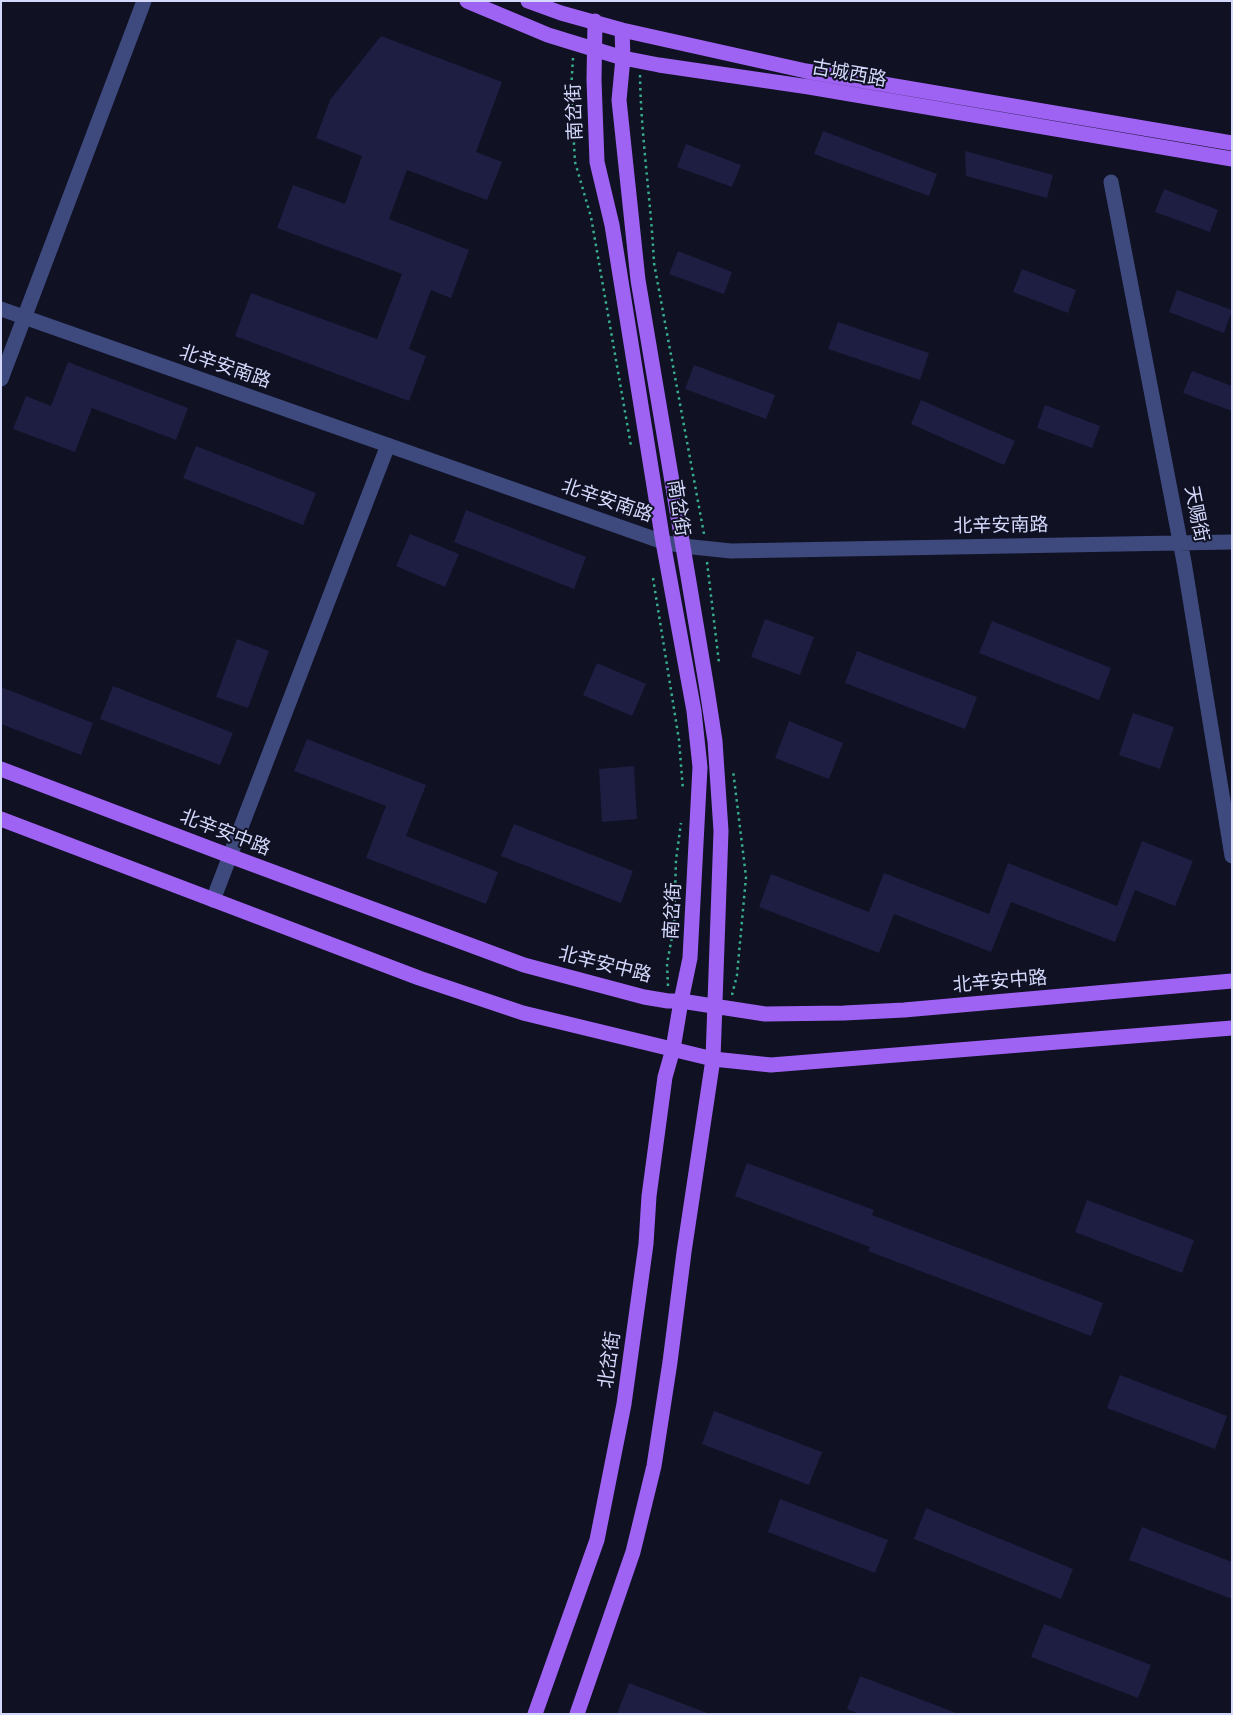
<!DOCTYPE html>
<meta charset="utf-8">
<style>
body{margin:0}
#map{position:relative;width:1233px;height:1715px;overflow:hidden;background:#101123;font-family:"PT Sans Narrow",sans-serif}
canvas{display:block}
.frame{position:absolute;inset:0;border:2px solid #d4d9fc;pointer-events:none}
</style>
<div id="map">
<canvas width="1233" height="1715"></canvas>
<div class="frame"></div>
</div>
<script>
const ctx = document.querySelector('canvas').getContext('2d');
ctx.lineJoin = 'round';
function paint(path, color) { ctx.fillStyle = color; ctx.fill(path, 'evenodd'); }
function trace(path, color, width, dash) { ctx.strokeStyle = color; ctx.lineWidth = width; ctx.lineCap = dash ? 'butt' : 'round'; ctx.setLineDash(dash || []); ctx.stroke(path); }
function drawText(font, color, halo, rows, align = 'center') {
  ctx.font = font + ' "PT Sans Narrow","Noto Sans SC",sans-serif'; ctx.lineWidth = 4; ctx.setLineDash([]); ctx.textBaseline = 'middle'; ctx.strokeStyle = halo; ctx.fillStyle = color; for (const [text, x, y, turn = 0] of rows) {
    ctx.save(); ctx.translate(x, y); ctx.rotate((+turn || 0) * Math.PI / 180); ctx.textAlign = isNaN(turn) ? turn : align; if (halo) ctx.strokeText(text, 0, 0); ctx.fillText(text, 0, 0); ctx.restore();
  }
}
paint(new Path2D(`
 M381,36l121,46 -26,70 26,10 -15,38 -80,-30 -18,49 80,31 -18,48 -20,-8 -22,59 17,7 -17,45 -174,-65 16,-43 126,46 25,-65 -125,-46 16,-43 52,19 17,-48 -46,-18 14,-38z
 M823,131l114,43 -8,22 -115,-42z
 M686,144l55,21 -9,22 -55,-20z
 M965,151l88,24 -6,23 -81,-22z
 M1164,189l54,21 -8,22 -55,-20z
 M678,251l54,21 -8,22 -55,-20z
 M1022,269l54,21 -8,23 -55,-21z
 M1177,290l55,20 -8,23 -55,-21z
 M838,322l91,31 -9,27 -92,-31z
 M68,362l120,46 -12,32 -84,-32 -17,44 -62,-23 13,-33 25,10z
 M694,365l81,30 -9,24 -81,-30z
 M1192,371l40,15v25l-49,-18z
 M921,400l94,41 -11,24 -93,-41z
 M1045,405l55,21 -8,22 -55,-20z
 M196,446l120,47 -13,32 -120,-47z
 M466,510l120,47 -12,32 -120,-47z
 M410,534l49,20 -14,33 -49,-21z
 M765,619l49,18 -14,38 -49,-18z
 M992,621l119,47 -12,32 -120,-47z
 M237,639l32,12 -21,57 -32,-11z
 M857,651l120,46 -12,32 -120,-46z
 M597,663l49,21 -14,32 -49,-21z
 M113,686l120,47 -13,32 -120,-46z
 M1,687l92,36 -12,32 -80,-31z
 M1133,713l41,14 -14,42 -41,-14z
 M789,721l54,22 -14,36 -54,-21z
 M307,739l119,46 -20,51 92,36 -12,32 -120,-46 20,-52 -92,-35z
 M634,766l3,53 -35,3 -3,-53z
 M514,824l119,47 -12,32 -120,-47z
 M1142,841l51,20 -18,45 -40,-16 -20,52 -104,-40 -20,50 -97,-38 -15,39 -120,-46 12,-33 98,38 15,-39 105,41 19,-51 109,43z
 M747,1163l127,47 -2,5 231,88 -12,33 -223,-85 2,-4 -135,-51z
 M1087,1200l107,40 -12,33 -107,-41z
 M1120,1375l107,41 -12,33 -108,-41z
 M714,1411l108,41 -13,33 -107,-41z
 M780,1499l108,41 -13,33 -107,-41z
 M926,1508l147,61 -12,30 -147,-60z
 M1142,1527l90,35v37l-103,-39z
 M1044,1624l107,41 -13,33 -107,-41z
 M860,1676l96,37v1h-97l-12,-5z
 M629,1683l78,30v1h-90z`), '#1d1e42');
trace(new Path2D(`
 M573,58l-2,32 4,72 16,55 40,229
 M640,75c1,63 11,125 14,188l50,271
 M707,562l12,101
 M653,578l26,162 4,50
 M668,986l-1,-22 7,-38 2,-66 5,-37
 M732,995l5,-20 9,-98 -13,-107`), '#37ad8c', 2.5, [2.5, 4]);
trace(new Path2D(`
 M1111,182l73,380 48,294
 M1,309l662,233 20,4 48,5 501,-9
 M1,379l143,-378
 M213,900l175,-455`), '#3e4a7e', 15);
trace(new Path2D(`
 M467,1l81,34 75,23 36,7 150,22 423,72
 M528,1l33,12 61,17 184,41 426,72
 M1,769l229,87 294,109 120,32 24,4h13l84,13 79,-1 60,-3 328,-29
 M1,819l418,159 104,35 190,46 58,6 461,-37
 M535,1714l62,-174 27,-136 22,-160 3,-48 16,-119 8,-28 8,-48 9,-43 10,-191 -6,-56 -31,-169 -51,-317 -15,-63 -3,-82 1,-59
 M577,1714l56,-162 21,-86 16,-104 14,-110 29,-193 8,-228 -6,-90 -9,-58 -68,-403 -19,-180 4,-42 -1,-28`), '#9f63f4', 15);
drawText('19px', '#d4d9fc', '#101123', [
 ["古城西路",849,74,10],
 ["南岔街",575,112,-92],
 ["北辛安南路",225,367,19],
 ["北辛安南路",607,501,19],
 ["南岔街",678,508,81],
 ["天赐街",1196,514,79],
 ["北辛安南路",1001,526,-1],
 ["北辛安中路",225,833,21],
 ["南岔街",673,911,-87],
 ["北辛安中路",605,965,14],
 ["北辛安中路",1000,982,-5],
 ["北岔街",610,1360,-82]
]);
</script>
